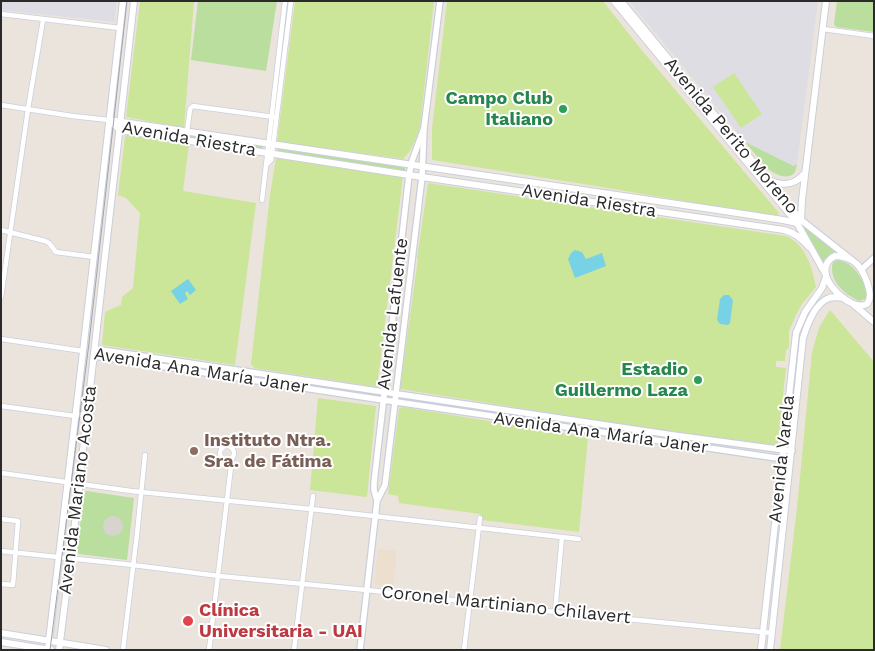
<!DOCTYPE html>
<meta charset="utf-8">
<style>
body{margin:0}
#map{position:relative;width:875px;height:651px;overflow:hidden;background:#ebe4dd;font-family:"Work Sans",sans-serif}
canvas{display:block}
.frame{position:absolute;inset:0;border:2px solid #2a2a2a;pointer-events:none}
</style>
<div id="map">
<canvas width="875" height="651"></canvas>
<div class="frame"></div>
</div>
<script>
const ctx = document.querySelector('canvas').getContext('2d');
ctx.lineJoin = 'round';
function paint(path, color) { ctx.fillStyle = color; ctx.fill(path, 'evenodd'); }
function trace(path, color, width, dash) { ctx.strokeStyle = color; ctx.lineWidth = width; ctx.lineCap = dash ? 'butt' : 'round'; ctx.setLineDash(dash || []); ctx.stroke(path); }
function drawText(font, color, halo, rows, align = 'center') {
  ctx.font = font + ' "Work Sans",sans-serif'; ctx.lineWidth = 4; ctx.setLineDash([]); ctx.textBaseline = 'middle'; ctx.strokeStyle = halo; ctx.fillStyle = color; for (const [text, x, y, turn = 0] of rows) {
    ctx.save(); ctx.translate(x, y); ctx.rotate((+turn || 0) * Math.PI / 180); ctx.textAlign = isNaN(turn) ? turn : align; if (halo) ctx.strokeText(text, 0, 0); ctx.fillText(text, 0, 0); ctx.restore();
  }
}
paint(new Path2D(`
 M1,1h116l-3,21 -113,-12z
 M629,1h189l-21,163 -2,2 -50,-24z`), '#dedde4');
paint(new Path2D(`
 M378,549l19,2 -4,36 -16,-1 -3,-3z`), '#ecdfcd');
paint(new Path2D(`
 M198,1h79l-11,70 -75,-11z
 M837,1h37v31l-38,-5 -2,-3z
 M127,126l136,20v3l-132,-19 -4,-2z
 M745,142l49,24 3,-2c0,1 -2,8 -2,8 -7,10 -22,1 -28,-4z
 M278,148l127,19v5l-127,-19z
 M802,226l7,3 28,22 -7,3 -7,10 -20,-34z
 M837,260c17,2 25,18 31,33l-2,6 -7,2c-15,-7 -31,-21 -26,-39z
 M87,491l47,7 -7,62 -48,-6 -2,-3 7,-59z`), '#b9de9d');
paint(new Path2D(`
 M140,1h54l-10,127 -58,-11z
 M295,1h139l-14,126c-4,12 -8,24 -17,32l-126,-17z
 M447,1h156l37,47 139,165 -2,4 -181,-31 -164,-26v-32z
 M734,73l28,41 -21,14 -28,-41z
 M127,135l62,9 -6,47 73,12 -21,162 -133,-20 3,-33 16,-7 1,-8 11,-9 7,-75 -14,-15 -8,-3 7,-58z
 M276,158l127,19 -26,210 -123,-19 -3,-4 19,-169z
 M428,183l358,53c20,9 26,31 30,51l-14,17 -6,11 -7,16v17l-3,2 -1,10 1,1h-10v6l10,1 -8,75 -3,2 -129,-17 -246,-39 18,-131h-1z
 M829,311h2l43,51v288h-94l17,-142 15,-156 7,-24z
 M318,398l58,8 -9,91 -57,-7z
 M402,407l186,30 -9,95 -97,-12 -2,-6 -81,-11 -1,-7 -10,-2 11,-85z`), '#cbe599');
paint(new Path2D(`
 M103 526a10 10 0 1 1 20 0a10 10 0 1 1-20 0Z`), '#d8d3cf');
paint(new Path2D(`
 M575,250l7,2 4,7 16,-6 4,13 -31,12 -7,-19 3,-6z
 M188,279l8,11 -6,5 -3,-4 -2,2 3,6 -8,5 -9,-13z
 M724,295h5l4,5 -3,23 -2,2 -8,-1 -3,-4 3,-21z`), '#77d2e6');
const minor = new Path2D(`
 M1,14l119,14
 M823,29l51,7
 M1,105l71,11 37,4
 M187,132l3,-23 3,-3 81,11
 M266,165l5,-5 1,-6 19,-153
 M262,200l23,-199
 M1,230l44,11 4,2 7,9 38,5
 M1,297l27,-188 15,-89
 M1,339l82,12
 M1,406l74,10 8,-2 5,-4
 M220 453a7 7 0 1 1 14 0a7 7 0 1 1-14 0Z
 M1,473l130,18 180,18 268,30
 M1,519l17,2 -5,64 -12,-1
 M1,551l132,14 86,11 148,14 188,22 217,21
 M555,612l7,-75
 M123,650l14,-116 8,-79
 M209,650l23,-192
 M294,650l19,-154
 M464,650l16,-132`);
const tertiary = new Path2D(`
 M862,269l12,-11
 M95,349l578,86 119,16
 M94,356l289,44 407,60
 M377,501l8,-16 37,-308 2,-49 16,-127
 M360,650l17,-149 -3,-11v-7l35,-308 3,-14 12,-33`);
const secondary = new Path2D(`
 M614,1l183,222 28,50
 M621,1l180,219 52,41
 M109,120l11,10 302,47 362,53c11,3 17,8 25,17
 M109,120l602,89 72,11 14,3
 M768,180c14,6 26,6 36,-6
 M801,220l1,-20 24,-199
 M835,256c6,0 13,2 18,5 10,6 22,34 14,43 -17,10 -61,-34 -32,-48z
 M853,304l21,18
 M1,633l105,17
 M1,642l50,8
 M48,649l36,-306 39,-342
 M59,650l20,-159v-7l7,-60 48,-423
 M761,650l35,-317 9,-21 17,-24 4,-11
 M770,650l33,-312c4,-13 11,-33 24,-39 5,-3 11,-2 17,-1`);
trace(minor, '#cbcfdb', 6);
trace(tertiary, '#cbcfdb', 8);
trace(secondary, '#cbcfdb', 8);
trace(minor, '#fff', 4.5);
trace(tertiary, '#fff', 5.5);
trace(secondary, '#fff', 6);
trace(new Path2D(`
 M50,650l39,-307 38,-342`), '#a0a4b3', 1);
for (const [x, y, r, color] of [
 [563,109,5,"#2e9e5b"],
 [698,380,5,"#2e9e5b"],
 [194,451,5,"#8d6e63"],
 [188,621,6,"#e0444e"]
]) { const dot = new Path2D(); dot.arc(x, y, r, 0, 2 * Math.PI); ctx.fillStyle = color; ctx.fill(dot); trace(dot, '#fff', 2); }
drawText('bold 18px', '#27864d', '#fff', [
 ["Campo Club",553,99],
 ["Italiano",553,120],
 ["Estadio",688,370],
 ["Guillermo Laza",688,391]
], 'right');
drawText('18px', '#2a2a2a', '#fff', [
 ["Avenida Perito Moreno",731,136,50],
 ["Avenida Riestra",189,139,10],
 ["Avenida Riestra",589,201,9],
 ["Avenida Lafuente",393,314,-83],
 ["Avenida Ana María Janer",201,371,9],
 ["Avenida Ana María Janer",601,433,8],
 ["Avenida Varela",782,459,-84],
 ["Avenida Mariano Acosta",78,490,-83],
 ["Coronel Martiniano Chilavert",506,605,6]
]);
drawText('bold 18px', '#785e54', '#fff', [
 ["Instituto Ntra.",204,441],
 ["Sra. de Fátima",204,462]
], 'left');
drawText('bold 18px', '#be3a42', '#fff', [
 ["Clínica",199,611],
 ["Universitaria - UAI",199,632]
], 'left');
</script>
